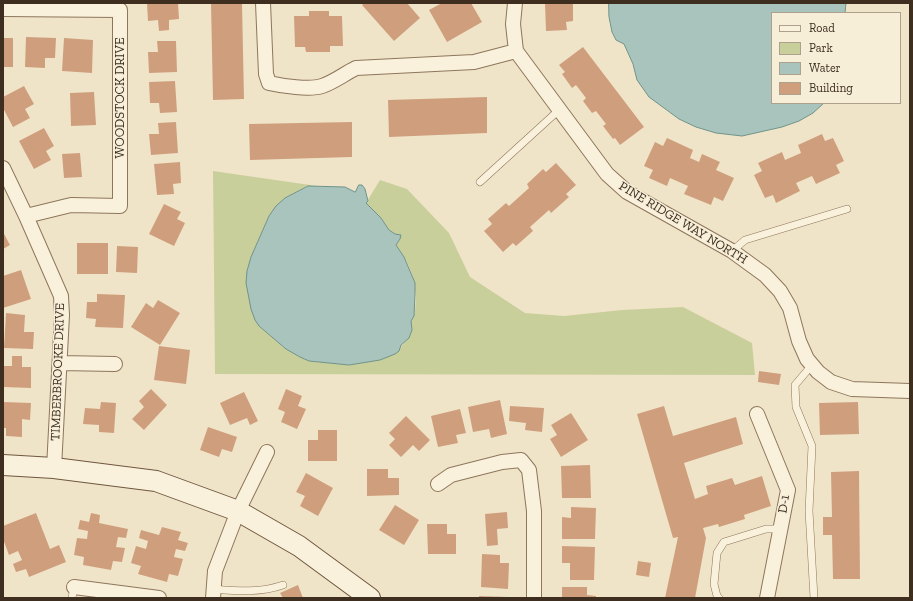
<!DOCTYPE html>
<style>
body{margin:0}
#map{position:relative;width:913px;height:601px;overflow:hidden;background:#f0e4c8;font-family:"Zilla Slab",serif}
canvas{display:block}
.frame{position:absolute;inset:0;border:4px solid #3d2e20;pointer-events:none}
.legend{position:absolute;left:771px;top:12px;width:130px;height:92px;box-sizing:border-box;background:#f7eed8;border:1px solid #ada18e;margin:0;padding:5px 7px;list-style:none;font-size:12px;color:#3d2e20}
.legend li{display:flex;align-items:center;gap:8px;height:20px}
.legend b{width:20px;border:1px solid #ada18e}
</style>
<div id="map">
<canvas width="913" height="601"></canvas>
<div class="frame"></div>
<ul class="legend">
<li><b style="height:5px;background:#faf1dc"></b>Road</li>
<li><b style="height:11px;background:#c9cf9b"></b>Park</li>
<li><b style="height:11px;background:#a9c4bc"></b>Water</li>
<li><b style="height:11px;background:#cf9f7d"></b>Building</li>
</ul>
</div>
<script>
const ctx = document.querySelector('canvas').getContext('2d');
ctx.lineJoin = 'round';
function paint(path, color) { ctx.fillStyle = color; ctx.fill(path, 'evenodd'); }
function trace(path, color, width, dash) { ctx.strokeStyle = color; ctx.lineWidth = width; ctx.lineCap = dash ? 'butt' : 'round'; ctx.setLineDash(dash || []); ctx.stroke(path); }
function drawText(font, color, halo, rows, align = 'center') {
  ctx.font = font + ' "Zilla Slab",serif'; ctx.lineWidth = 3; ctx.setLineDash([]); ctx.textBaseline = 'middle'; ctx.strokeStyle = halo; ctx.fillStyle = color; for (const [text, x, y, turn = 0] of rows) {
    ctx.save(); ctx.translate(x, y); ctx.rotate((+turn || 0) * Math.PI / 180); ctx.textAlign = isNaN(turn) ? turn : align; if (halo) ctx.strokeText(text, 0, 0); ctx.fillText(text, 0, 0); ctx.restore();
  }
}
paint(new Path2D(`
 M213,171l104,15h-10l-22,12 -16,18 -18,41 -4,14 12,55 27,23 14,8 9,4 40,4 31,-5 19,-9c3,-8 9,-11 12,-18 1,-5 -1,-8 0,-12 0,-2 2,-4 3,-6 6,-24 -3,-51 -18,-70l4,-6 -5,-5 -6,-4 -8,-12 -15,-15 14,-23 27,9 42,44 21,44 55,36 39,3 58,-6 61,-3 69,36 3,32 -540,-1z`), '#c9cf9b');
const water = new Path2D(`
 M609,3h237l-1,10h-73v90h52l-11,10 -14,8 -17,6 -40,9 -26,-3 -20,-6 -17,-8 -30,-22 -12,-17 -4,-16 -9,-20 -8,-4 -4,-8 -3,-15z
 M359,185h3l3,4 3,12 -2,2 15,15 8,12 6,4 6,1 -1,4 -4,6 8,12 11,26v10l-1,23 -3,5 1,9 -3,8 -8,7 -2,6 -4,3 -15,6 -31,5 -40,-4 -9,-4 -14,-8 -27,-23 -4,-6 -4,-11 -5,-26 1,-12 4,-14 18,-41 7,-10 9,-8 23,-12 37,1 10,5z`);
paint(water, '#a9c4bc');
trace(water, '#6f938a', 1);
paint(new Path2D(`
 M147,3h31l1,16 -10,1v10l-10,1 -1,-11 -10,1z
 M211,3h31l2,96 -31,1z
 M364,3h43l13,15 -26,23 -32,-36z
 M442,3h29l11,19 -35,20 -18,-32z
 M545,3h28v18l-7,1 1,8 -21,1z
 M309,11h20v5h13l1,30h-13v6h-24l-1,-5h-10l-1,-31h15z
 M26,37l30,1 -1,20h-10v10l-20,-1z
 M3,38h10v29h-10z
 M64,38l29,2 -1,33 -30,-2z
 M157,41h19l1,31 -28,1 -1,-21h10z
 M583,47l61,80 -24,18 -5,-7 -2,1 -10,-13 3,-2 -10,-13 -4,2 -9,-12 3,-3 -10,-13 -4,3 -10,-14 3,-2 -6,-7z
 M175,81l2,31 -17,1 -1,-10h-9l-1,-21z
 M24,86l10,18 -9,5 5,9 -17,9 -10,-19v-11z
 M94,92l2,33 -25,1 -1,-33z
 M487,97v36l-98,4 -1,-37z
 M176,122l2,31 -27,2 -2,-21h10l-1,-11z
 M352,122v35l-102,3 -1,-36z
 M44,128l10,18 -8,5 5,9 -17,9 -15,-28z
 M822,134l3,7 8,-3 11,23 -8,4 4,8 -24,11 -4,-8 -16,7 4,8 -24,12 -3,-8 -8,3 -11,-23 8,-4 -4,-8 24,-11 3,8 16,-7 -3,-8z
 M667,138l26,12 -3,8 9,4 3,-8 18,8 -4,8 18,8 -11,23 -9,-4 -3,8 -27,-11 4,-8 -18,-8 -3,8 -18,-8 4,-8 -9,-4 11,-24 8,4z
 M80,153l2,24 -18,1 -2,-24z
 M180,162l1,21 -8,1 1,10 -17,1 -3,-31z
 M556,163l20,22 -10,9 3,3 -18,16 -2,-3 -19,17 3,4 -17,15 -3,-3 -10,9 -19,-21 8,-7 -4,-5 18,-16 3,3 20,-18 -2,-4 16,-15 3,3z
 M164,204l17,8 -4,7 8,4 -11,23 -25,-12z
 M3,232l7,13 -7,4z
 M77,243h31v31h-31z
 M117,246l21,1 -1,26 -21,-1z
 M21,270l10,29 -28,9v-22h1l-1,-10z
 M97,294l28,1 -2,33 -28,-1 1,-8 -10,-1 1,-16h10z
 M158,300l22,13 -20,32 -29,-18 15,-24 7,5z
 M6,313l19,2 -1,17h10l-1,17 -29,-1z
 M159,346l31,4 -4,34 -32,-4z
 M12,356h10v11h9v21l-28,-1v-21h9z
 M759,371l22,3 -2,11 -21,-3z
 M151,389l16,16 -23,25 -12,-11 12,-12 -5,-6z
 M286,389l16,7 -4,10 8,3 -9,20 -16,-7 4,-10 -7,-3z
 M244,392l14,29 -8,4 -3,-7 -17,7 -10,-22z
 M500,400l7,34 -16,4 -2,-9 -16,3 -5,-25z
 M3,402l28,1 -1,17 -8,-1v18l-16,-1v-8h-3z
 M101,402l15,1 -2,30 -15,-1v-7l-16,-1 2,-16 15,1z
 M858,402l1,32 -39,1 -1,-32z
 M510,406l34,2 -2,24 -17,-2 1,-7 -17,-2z
 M664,406l9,30 63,-19 7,27 -59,19 11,36 13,-5 -2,-8 26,-8 3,7 27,-9 9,30 -27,9 1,4 -26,8 -1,-3 -15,4 3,10 -11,60h-30l13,-61 -5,1 -36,-124z
 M460,409l6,24 -10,2 2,8 -20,4 -7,-31z
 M571,413l17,27 -27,17 -11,-18 7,-4 -6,-10z
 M406,416l24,24 -11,11 -6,-6 -12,12 -12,-12 6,-6 -6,-6z
 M208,427l29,10 -5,15 -10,-3 -3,8 -19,-7z
 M318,430h19v31h-29v-21h10z
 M590,465l1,33h-29l-1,-32z
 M367,469h21v9h11v17l-32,1z
 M859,471l1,108h-27l-1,-44h-9v-18h9l-1,-45z
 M306,473l27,15 -15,28 -18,-10 5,-10 -9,-4z
 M395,505l24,15 -15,25 -25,-15z
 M571,507l25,1 -1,31h-33v-22l9,1z
 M507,512l1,16 -11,1 1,16 -11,1 -2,-32z
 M36,513l14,36 9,-4 7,17 -37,15 -3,-8 -10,3 -3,-8 9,-4 -4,-9 -9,4 -6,-16v-13z
 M91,513l9,2 -1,8 29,6 -2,9 -8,-1 -2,10 9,1 -3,14 -9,-1 -2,9 -28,-5 1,-8 -10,-2 3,-17 10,1 1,-8 -10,-2 2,-9 9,2z
 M427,524h20v10h9v20h-28z
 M162,527l19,5 -3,8 10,3 -3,8 -9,-2 -2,8 9,2 -5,17 -9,-2 -2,8 -29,-8 3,-8 -10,-3 5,-17 10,3 2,-8 -9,-3 2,-8 18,5z
 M562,546l33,1 -1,33h-24v-17h-8z
 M482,554l18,1v8h9l-1,26 -27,-2z
 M638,561l13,2 -2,14 -13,-2z
 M298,585l5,13h-20l-3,-5z
 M562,587h25v8l9,1v2h-34z
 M479,596l30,1v1h-30z`), '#cf9f7d');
const lane = new Path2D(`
 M480,182l79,-72
 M732,251l13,-11 102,-31
 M812,365l-17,20 1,22 16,39 -3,65 5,87
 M213,589c25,2 47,4 70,-4
 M72,598l2,-11
 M719,598l-2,-2 -3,-12 3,-31 7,-11 42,-13h14`);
const street = new Path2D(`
 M263,3l3,71 3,9c13,3 41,7 53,3 12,-4 22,-12 34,-18l118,-6 42,-11
 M515,3l-2,21 3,27 91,123 20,18 105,59 33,24 15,16 10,17 9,33 8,18 11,13 13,10 21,7 58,2
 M3,9l117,1v196l-49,-1 -45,11
 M3,168l23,48 35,80 1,19 -8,153
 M60,363l55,1
 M757,414l31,76 -21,108
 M438,484l13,-9 51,-13 19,-2 8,10 5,41v87
 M74,587l85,11
 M213,598l2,-27 23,-60 29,-59`);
const secondary = new Path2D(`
 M3,465l51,3 102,13 82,30 61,35 71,52`);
trace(lane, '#8d765c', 8);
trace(street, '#8d765c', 16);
trace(secondary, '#6f573f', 22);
trace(lane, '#faf1dc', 7);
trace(street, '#faf1dc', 14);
trace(secondary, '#faf1dc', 20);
drawText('13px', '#3d2e20', '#f7eed8', [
 ["WOODSTOCK DRIVE",120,98,-90],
 ["PINE RIDGE WAY NORTH",683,223,31],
 ["TIMBERBROOKE DRIVE",58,372,-88],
 ["D-1",784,504,-81]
]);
</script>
